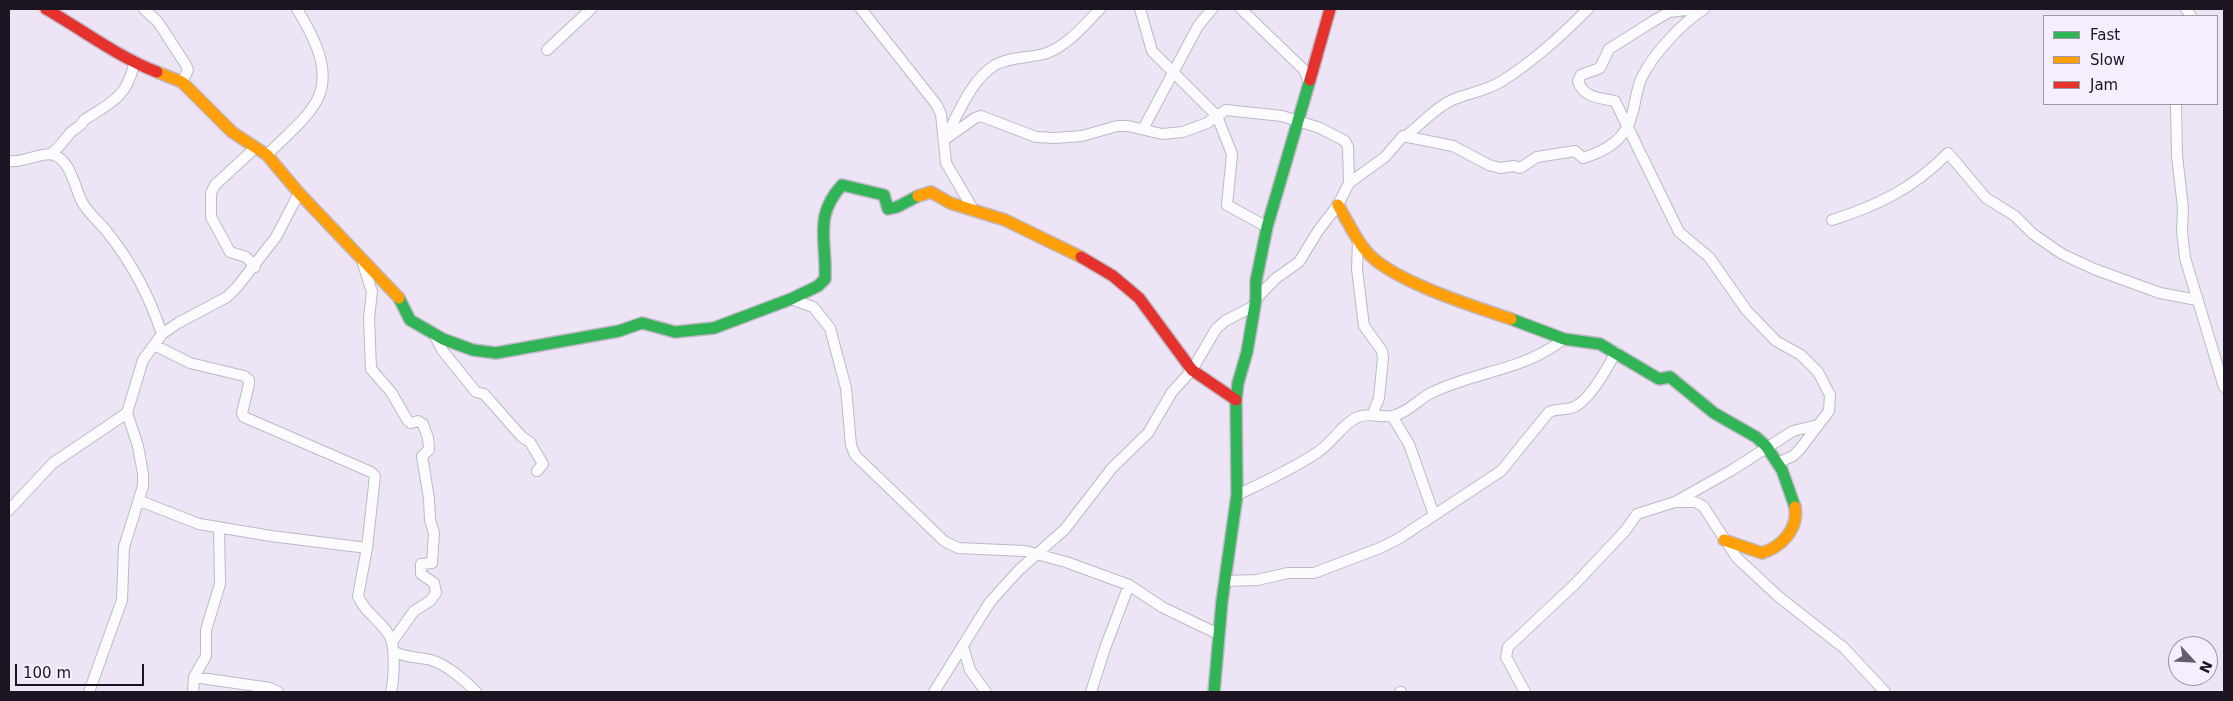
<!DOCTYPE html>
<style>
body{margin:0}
#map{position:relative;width:2233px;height:701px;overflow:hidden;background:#ede4f6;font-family:"DejaVu Sans",sans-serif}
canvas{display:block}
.frame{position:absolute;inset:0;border:10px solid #1c1521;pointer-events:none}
.legend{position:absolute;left:2043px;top:15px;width:175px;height:90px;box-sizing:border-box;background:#f5eefc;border:1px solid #9e97a4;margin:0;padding:6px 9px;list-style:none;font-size:15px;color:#1c1521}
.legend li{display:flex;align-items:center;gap:10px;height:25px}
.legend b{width:25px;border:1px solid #9e97a4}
.north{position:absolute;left:2168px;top:636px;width:50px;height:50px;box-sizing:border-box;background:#f5eefc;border:1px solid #9e97a4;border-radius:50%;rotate:115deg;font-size:14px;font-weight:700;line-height:20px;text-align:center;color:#1c1521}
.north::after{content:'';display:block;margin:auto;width:18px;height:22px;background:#655d6c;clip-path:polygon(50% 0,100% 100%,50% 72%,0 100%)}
.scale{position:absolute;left:15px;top:664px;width:129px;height:22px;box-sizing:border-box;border:2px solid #1c1521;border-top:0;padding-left:6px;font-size:15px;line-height:18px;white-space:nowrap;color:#1c1521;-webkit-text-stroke:4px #f5eefc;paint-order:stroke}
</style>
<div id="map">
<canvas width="2233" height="701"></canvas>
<div class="frame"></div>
<ul class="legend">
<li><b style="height:6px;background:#30b455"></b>Fast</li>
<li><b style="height:6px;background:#ff9f0a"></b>Slow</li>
<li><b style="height:6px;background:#e5322d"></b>Jam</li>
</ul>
<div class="north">N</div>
<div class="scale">100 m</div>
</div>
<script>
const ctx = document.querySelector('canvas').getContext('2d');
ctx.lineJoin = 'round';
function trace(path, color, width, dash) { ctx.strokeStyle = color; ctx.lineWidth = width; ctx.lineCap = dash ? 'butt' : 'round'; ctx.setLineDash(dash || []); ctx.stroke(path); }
const street = new Path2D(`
 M144,9l14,13 28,43 2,5 -6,12
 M861,9l75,95 5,10 5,49 28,48
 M1140,9l12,42 65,65 15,38 -5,51 40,22
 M1241,9l63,61 5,12
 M1695,9l-26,3 -17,10 -43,27 -9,19 -19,7 -3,6c5,17 23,17 37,20l64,131 30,25 38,54 29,30 25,14 17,17 12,23 -1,16 -29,38 -7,7 -16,7
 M2186,9l5,7
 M547,50l44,-41
 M2176,104l1,52 6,52 -1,23 3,27 39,129
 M1143,129l55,-103 14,-17
 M1406,136c15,-12 29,-28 46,-36 17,-7 34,-9 50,-19 33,-21 59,-45 86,-72
 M946,137c13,-25 25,-57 49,-72 14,-8 33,-7 49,-11 23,-7 40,-29 56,-45
 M944,140l31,-22 6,-2 55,21 19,1 27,-2 35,-10h11l34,8 21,-2 24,-9 19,-13 56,6 38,12 25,13 3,6 1,36
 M51,154c8,-7 13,-13 19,-21 5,-5 11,-6 14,-13 27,-17 43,-23 50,-56
 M267,155c16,-17 39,-34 50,-55 16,-30 -5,-66 -20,-91
 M9,161c15,2 34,-10 45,-6 16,5 21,32 27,45 6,13 19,22 27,33 24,30 42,65 54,101
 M1832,220c45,-14 82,-32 116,-67l38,45 29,18 18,18 29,20 32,15 66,24 37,7
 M1358,240l-1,29 7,57 18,25 1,7 -4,40 -6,15
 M363,264l9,28 -3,26 2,51 20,23 17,29 3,2 7,-2 5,3 5,14 1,12 -7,6 7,43 1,21 4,13 -2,30 -11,1v10l13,9 2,10 -6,8 -16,10 -22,31
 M255,267l-9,-10 -16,-5 -19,-35v-24l4,-8 40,-37
 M791,299l22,8 17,21 16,60 5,57 4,10 89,86 14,7 67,3 41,11 63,23 33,22 56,27
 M1256,299l19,-20 24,-17 19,-31 20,-26 11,-22 36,-26 18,-21 50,10 36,19 11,3 14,-2 6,2 17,-11 38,-6 8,7c26,-8 44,-20 50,-47 3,-12 4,-24 9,-34 12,-24 40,-54 62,-68
 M434,334l8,16 34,42 8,2 38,43 8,5 13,22 -6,7
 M154,345l36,18 54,13 5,4v4l-7,29 2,4 127,55 4,4 -8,72 -9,48c6,16 22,24 31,39 7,11 5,44 2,57
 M1392,416l17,28 25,71
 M1237,495c27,-13 56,-26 81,-43 14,-9 25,-29 40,-35 12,-5 22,1 34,-1 14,-2 27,-17 39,-23 47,-23 90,-21 133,-54
 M140,501l59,23 72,12 96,12
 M1676,502h19l8,4 34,52 42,39 65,51 41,44
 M9,510l44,-47 74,-50 16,-53 19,-26 16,-11 49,-26 10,-10 39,-50 23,-44
 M1224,581l33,-1 31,-7h26l66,-25 18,-9 103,-68 48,-59c8,-4 19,-1 27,-6 15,-8 32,-39 40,-54
 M963,647l7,23 16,22
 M393,651c12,7 25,6 38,9 16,5 34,20 45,32
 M194,677l76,11 8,4
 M89,692l33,-92 2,-53 19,-61v-12l-5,-28 -11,-33
 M193,692l1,-15 12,-21v-26l14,-46 -1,-57
 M934,692l56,-90 29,-32 46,-41 47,-61 36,-35 24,-41 20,-22 24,-41 9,-8 29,-15
 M1091,692l14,-44 24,-63
 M1400,692h1
 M1525,692l-19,-35 2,-10 67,-63 50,-53 12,-17 38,-12 57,-32 61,-39 25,-6`);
const fast = new Path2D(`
 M399,298l11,22 33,19 30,11 23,3 123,-22 23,-8 33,9 39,-4 77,-29 27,-13 7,-7c2,-39 -12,-62 17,-94l42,10 4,14 9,-2 21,-11
 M1511,319l53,20 36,5 59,35 11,-2 44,36 42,24 10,9 16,24 13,37
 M1214,692l8,-91 15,-106 -1,-95 2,-17 9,-31 9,-53v-18l11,-54 43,-147`);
const slow = new Path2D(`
 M157,72l25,10 50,50 35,23 32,38 100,105
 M918,196l13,-4 19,11 55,17 76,37
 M1338,205c9,15 17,33 28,46 25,30 107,55 145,68
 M1724,540l38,13c19,-6 37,-24 33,-46`);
const jam = new Path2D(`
 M46,9c37,21 72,48 111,63
 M1310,80l20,-71
 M1081,257l32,19 26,22 53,72 44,30`);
trace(street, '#bfb8c6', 12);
trace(fast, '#bfb8c6', 14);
trace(slow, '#bfb8c6', 14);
trace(jam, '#bfb8c6', 14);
trace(street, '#fcfbfe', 10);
trace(fast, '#30b455', 11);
trace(slow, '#ff9f0a', 11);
trace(jam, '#e5322d', 11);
</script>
